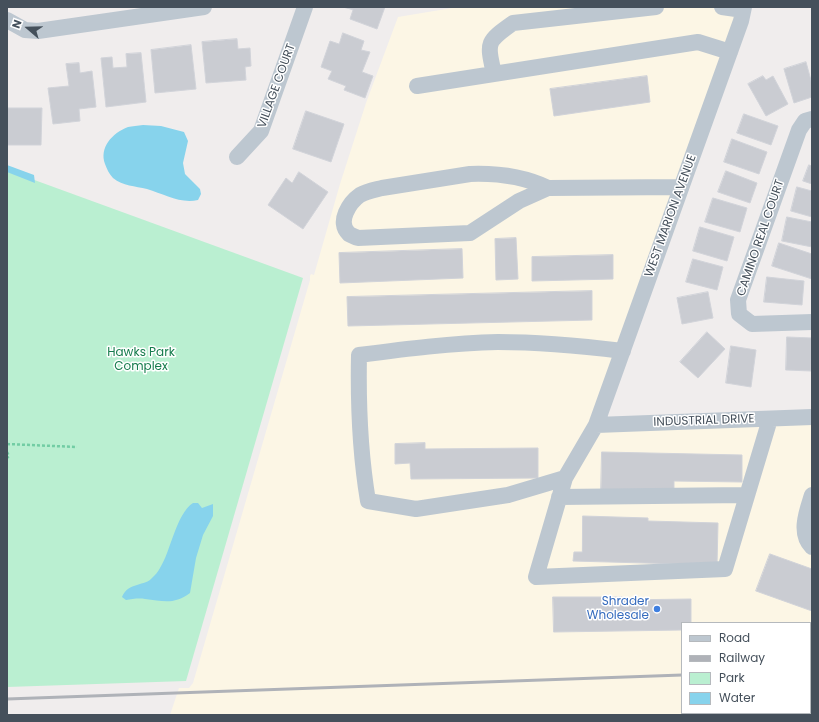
<!DOCTYPE html>
<style>
body{margin:0}
#map{position:relative;width:819px;height:722px;overflow:hidden;background:#f0eded;font-family:Poppins,sans-serif}
canvas{display:block}
.frame{position:absolute;inset:0;border:8px solid #45505b;pointer-events:none}
.legend{position:absolute;left:681px;top:622px;width:130px;height:92px;box-sizing:border-box;background:#fff;border:1px solid #b5b9bd;margin:0;padding:5px 7px;list-style:none;font-size:12px;color:#45505b}
.legend li{display:flex;align-items:center;gap:8px;height:20px}
.legend b{width:20px;border:1px solid #b5b9bd}
.north{position:absolute;left:8px;top:8px;width:40px;height:40px;-webkit-text-stroke:3px #fff;paint-order:stroke;rotate:290deg;font-size:11px;font-weight:700;line-height:16px;text-align:center;color:#45505b}
.north::after{content:'';display:block;margin:auto;width:14px;height:18px;background:#45505b;clip-path:polygon(50% 0,100% 100%,50% 72%,0 100%)}
</style>
<div id="map">
<canvas width="819" height="722"></canvas>
<div class="frame"></div>
<ul class="legend">
<li><b style="height:5px;background:#bdc7d0"></b>Road</li>
<li><b style="height:5px;background:#afb2b8"></b>Railway</li>
<li><b style="height:11px;background:#baefd1"></b>Park</li>
<li><b style="height:11px;background:#87d3ec"></b>Water</li>
</ul>
<div class="north">N</div>
</div>
<script>
const ctx = document.querySelector('canvas').getContext('2d');
ctx.lineJoin = 'round';
function paint(path, color) { ctx.fillStyle = color; ctx.fill(path, 'evenodd'); }
function trace(path, color, width, dash) { ctx.strokeStyle = color; ctx.lineWidth = width; ctx.lineCap = dash ? 'butt' : 'round'; ctx.setLineDash(dash || []); ctx.stroke(path); }
function drawText(font, color, halo, rows, align = 'center') {
  ctx.font = font + ' Poppins,sans-serif'; ctx.lineWidth = 3; ctx.setLineDash([]); ctx.textBaseline = 'middle'; ctx.strokeStyle = halo; ctx.fillStyle = color; for (const [text, x, y, turn = 0] of rows) {
    ctx.save(); ctx.translate(x, y); ctx.rotate((+turn || 0) * Math.PI / 180); ctx.textAlign = isNaN(turn) ? turn : align; if (halo) ctx.strokeText(text, 0, 0); ctx.fillText(text, 0, 0); ctx.restore();
  }
}
paint(new Path2D(`
 M458,7h288l-141,414 207,-10v304h-642l9,-27h10l4,-5 117,-403v-4l1,-2 3,1 26,-91 26,-81 32,-86zM682,623h128v90h-128z`), '#fcf6e5');
paint(new Path2D(`
 M7,170l296,108 -117,403 -179,6z`), '#baefd1');
paint(new Path2D(`
 M143,125l18,1 23,6 4,9 -5,22 2,11 15,15 1,5 -3,6c-18,4 -34,-6 -51,-11 -12,-3 -24,-3 -34,-11 -4,-4 -6,-9 -8,-14 -6,-16 7,-31 23,-37 4,-1 10,-1 15,-2z
 M7,165l27,10 1,8 -28,-11z
 M193,503h5l4,5 11,-4v12l-10,19 -7,23 -6,35c-16,12 -27,8 -45,6 -6,-1 -13,0 -19,1l-4,-3c6,-15 24,-11 30,-19 3,-3 6,-6 8,-10 11,-17 16,-54 33,-65z`), '#87d3ec');
const building = new Path2D(`
 M343,7h42l-8,22 -27,-10 3,-9z
 M343,33l21,8 -3,9 9,2 -8,20 11,4 -8,22 -21,-8 2,-4 -18,-7 4,-8 -11,-4 9,-26 9,3z
 M237,39l1,10 12,-1 1,18 -6,1 1,13 -40,3 -4,-41z
 M191,45l5,44 -41,4 -4,-43z
 M141,53l5,49 -40,5 -5,-49 11,-1 1,11 14,-1 -1,-13z
 M806,62l6,22v13l-18,6 -10,-34z
 M79,63l1,10 12,-2 4,36 -17,2 1,12 -27,3 -5,-36 21,-2 -3,-22z
 M647,76l3,26 -96,14 -4,-27z
 M763,76l3,4 7,-4 15,28 -22,12 -18,-32z
 M7,108h35l-1,37h-34z
 M306,111l38,13 -13,38 -38,-13z
 M744,114l34,12 -7,19 -34,-12z
 M732,139l35,13 -8,22 -35,-12z
 M809,165l3,1v18l-9,-3z
 M726,171l31,12 -7,20 -32,-11z
 M299,172l29,20 -25,37 -35,-24 18,-27 6,5z
 M797,187l15,4v26l-21,-6z
 M713,198l34,10 -7,24 -35,-10z
 M787,217l25,5v25l-30,-6z
 M700,227l34,10 -7,24 -34,-10z
 M516,238l2,41 -22,1 -1,-41z
 M779,243l33,11v25l-40,-13z
 M462,249l1,29 -123,5 -1,-30z
 M613,255v24l-81,2v-24z
 M693,259l30,8 -6,23 -31,-8z
 M767,277l37,4 -2,24 -38,-3z
 M592,291v29l-244,6 -1,-29z
 M708,292l5,26 -31,6 -5,-26z
 M707,332l18,17 -27,29 -18,-16z
 M787,337l25,1 -1,33 -25,-1z
 M731,346l25,4 -5,37 -25,-4z
 M425,443v6l113,-1v30l-127,1 -1,-16 -15,1v-20z
 M602,452l140,3v27l-68,-1v12l-73,-1z
 M583,516l65,2v3l70,2 -1,42 -144,-4 1,-9h8z
 M770,554l42,15v42l-56,-20z
 M553,597h69v3l69,-1v24h-9v7l-128,2z`);
paint(building, '#caccd2');
trace(building, '#d1d3d9', 1);
trace(new Path2D(`
 M7,444l70,3
 M7,452l2,4 -2,2`), '#72cda4', 2.5, [3, 2]);
trace(new Path2D(`
 M722,7l21,3
 M7,20l18,10 13,1 166,-24
 M494,74c-7,-32 -8,-32 19,-51l143,-16
 M417,86l281,-44 32,10
 M812,119l-7,2 -6,9 -61,170 1,14 13,10 60,-2
 M237,157l24,-26 44,-124
 M548,188c-25,-12 -50,-15 -78,-14l-88,14c-8,2 -15,3 -22,7 -10,7 -24,27 -11,39 2,1 6,3 9,4l112,-5 49,-32 29,-13 133,-1
 M623,351c-41,-5 -83,-9 -125,-9 -46,1 -93,7 -139,13 -1,49 1,98 9,146l48,8 92,-14 57,-17 31,-53 145,-404 3,-14
 M596,425l216,-8
 M565,478l-29,99 189,-8 45,-150
 M812,495c-5,16 -14,38 0,52
 M559,497l188,-2`), '#bdc7d0', 16);
trace(new Path2D(`
 M810,671l2,-1
 M7,699l675,-24`), '#afb2b8', 3);
for (const [x, y, r, color] of [
 [657,609,4,"#3f7fe0"]
]) { const dot = new Path2D(); dot.arc(x, y, r, 0, 2 * Math.PI); ctx.fillStyle = color; ctx.fill(dot); trace(dot, '#fff', 1.5); }
drawText('12px', '#45505b', '#fff', [
 ["VILLAGE COURT",277,86,-70],
 ["WEST MARION AVENUE",671,216,-70],
 ["CAMINO REAL COURT",761,238,-71],
 ["INDUSTRIAL DRIVE",704,421,-2]
]);
drawText('12px', '#167c4d', '#fff', [
 ["Hawks Park",141,353],
 ["Complex",141,367]
]);
drawText('12px', '#366cbe', '#fff', [
 ["Shrader",649,602],
 ["Wholesale",649,616]
], 'right');
</script>
